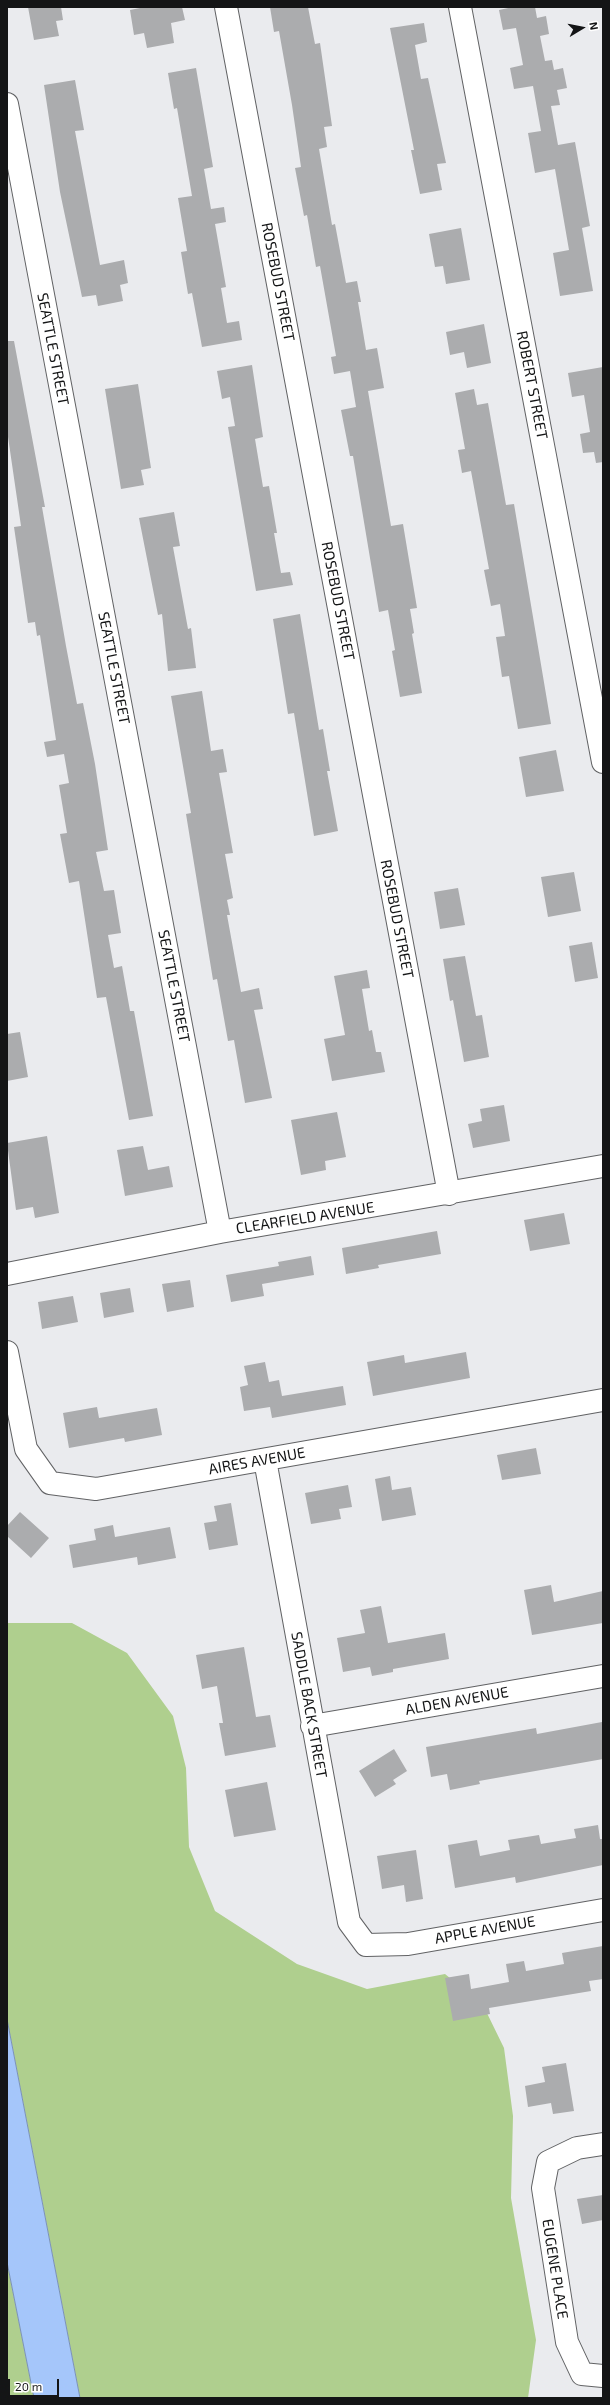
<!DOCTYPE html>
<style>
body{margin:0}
#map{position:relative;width:610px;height:2405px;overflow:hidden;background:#eaebee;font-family:"Exo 2",sans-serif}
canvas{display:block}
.frame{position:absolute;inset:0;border:8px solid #141516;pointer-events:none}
.north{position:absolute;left:562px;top:8px;width:40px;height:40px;-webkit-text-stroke:3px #fff;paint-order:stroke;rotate:80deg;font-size:11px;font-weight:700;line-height:16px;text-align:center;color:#141516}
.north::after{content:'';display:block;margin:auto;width:14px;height:18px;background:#141516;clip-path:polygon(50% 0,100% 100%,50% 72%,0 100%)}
.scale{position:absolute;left:8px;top:2379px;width:51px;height:18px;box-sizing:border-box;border:2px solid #141516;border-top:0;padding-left:5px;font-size:12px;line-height:14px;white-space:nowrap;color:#141516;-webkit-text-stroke:3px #fff;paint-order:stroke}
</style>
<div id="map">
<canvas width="610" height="2405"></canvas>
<div class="frame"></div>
<div class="north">N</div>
<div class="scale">20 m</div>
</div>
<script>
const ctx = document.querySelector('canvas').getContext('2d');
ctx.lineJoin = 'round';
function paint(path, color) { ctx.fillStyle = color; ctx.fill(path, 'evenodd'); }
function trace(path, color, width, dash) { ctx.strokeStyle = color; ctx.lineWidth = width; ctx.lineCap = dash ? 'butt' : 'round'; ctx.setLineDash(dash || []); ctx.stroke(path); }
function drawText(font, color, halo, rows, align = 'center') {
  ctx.font = font + ' "Exo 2",sans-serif'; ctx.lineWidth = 3.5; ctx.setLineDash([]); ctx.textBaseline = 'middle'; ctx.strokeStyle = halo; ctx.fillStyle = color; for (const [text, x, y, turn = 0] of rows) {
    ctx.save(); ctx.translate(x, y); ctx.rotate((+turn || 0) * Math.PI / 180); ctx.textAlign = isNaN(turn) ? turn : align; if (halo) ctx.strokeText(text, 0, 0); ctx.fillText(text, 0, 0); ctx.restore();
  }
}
paint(new Path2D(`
 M7,1623h65l55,30 46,63 13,52 3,79 26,64 82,53 70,25 78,-15 38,31 21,43 9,68 -2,82 25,142 -8,58h-448l-73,-379z
 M7,2262l27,136h-27z`), '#afcf8e');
const water = new Path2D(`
 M7,2019l73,379h-46l-27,-136z`);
paint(water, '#a5c6fa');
trace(water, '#7a91b6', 1);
paint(new Path2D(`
 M28,7h33l2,13 -7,1 3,15 -25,4z
 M145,7h37l3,13 -14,3 3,20 -27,5 -3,-15 -10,2 -4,-25z
 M270,7h38l7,37 5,-1 12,83 -8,1 3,20 -8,2 13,76 3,-1 11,59 11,-2 4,21h-3l8,48 11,-2 7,40 -16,3 23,135 12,-2 14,84 -7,1 4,24 -2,1 10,59 -22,4 -8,-46 3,-1 -7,-40 -9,2 -26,-156h-3l-9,-46 15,-3 -6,-36 -16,3 -3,-17 5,-1 -16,-90 -4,1 -9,-52 -3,1 -9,-48 6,-1 -9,-62 -13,-74 -5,1z
 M513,7h22l2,11 9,-2 3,18 -9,2 5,25 7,-1 2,10 9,-2 4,20 -10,2 3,15 -9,1 7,39 17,-3 15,84 -8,2 11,63 -33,5 -7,-43 16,-3 -14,-81 -20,4 -7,-40 13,-2 -8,-45 -19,3 -4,-21 13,-3 -7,-37 -13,2 -4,-20z
 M424,23l3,19 -12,3 6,34 7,-1 18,85 -9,1 5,26 -22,4 -9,-44h3l-24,-122z
 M196,68l17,99 -9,2 7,40 13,-2 2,15 -11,2 11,63 -5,1 6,35 12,-2 3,19 -40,7 -10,-54 -4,1 -7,-42 6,-1 -9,-53 14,-2 -15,-88 -3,1 -6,-36z
 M75,80l9,50 -9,1 25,134 24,-5 4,23 -8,2 3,16 -25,5 -2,-11 -14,2 -22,-105 -16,-107z
 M461,228l9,52 -24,4 -3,-18 -8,1 -6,-33z
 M484,324l7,39 -24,5 -3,-16 -14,3 -4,-23z
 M7,341h7l31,166h-3l24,139 11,58 6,-1 12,61 13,86 -12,2 8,39 10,-1 7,43 -13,2 6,33 8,-2 8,45h4l19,105 -24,4 -23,-123 -9,1 -18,-117 -10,2 -9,-49 7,-1 -8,-48 10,-2 -5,-29 -17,3 -3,-15 12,-2 -16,-105 -3,1 -2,-14 -7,1 -14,-96 7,-1 -14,-96z
 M252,365l11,72 -8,2 8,48 6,-1 8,47h-3l7,40 9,-1 3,13 -37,6 -28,-164 7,-1 -5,-29 -8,2 -5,-28z
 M603,367v95l-7,1 -2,-11 -11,1 -3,-19 10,-2 -6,-37 -12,2 -4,-24z
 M138,384l13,84 -10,2 3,15 -23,4 -16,-100z
 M474,389l3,16 11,-2 18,102 8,-1 37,220 -33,5 -9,-53 -7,1 -6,-40 9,-1 -5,-32 -9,2 -7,-36 5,-1 -18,-98 -9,2 -4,-23 7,-1 -10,-56z
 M174,512l6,34 -7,1 15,82 3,-1 5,40 -28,3 -6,-57 -4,1 -19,-97z
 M300,614l19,116 4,-1 7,42h-3l11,60 -24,5 -20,-123 -6,1 -15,-95z
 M202,691l9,60 12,-2 4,23 -8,1 14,80 -8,1 8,44 -6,2 3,15h-3l14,77 18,-4 4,21 -9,1 18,88 -27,5 -11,-63 -6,1 -11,-62 -4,1 -27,-166 5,-1 -20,-117z
 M556,750l8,41 -38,6 -7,-40z
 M574,872l7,39 -33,6 -7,-40z
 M458,888l7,37 -25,4 -6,-37z
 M592,942l6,36 -23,4 -6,-36z
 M465,956l11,60 6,-1 7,42 -25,5 -11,-62 -3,1 -7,-42z
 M367,970l3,18 -8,1 7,42 3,-1 4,22h5l4,20 -53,9 -8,-42 21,-4 -11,-59z
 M20,1032l8,45 -21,4v-47z
 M504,1105l6,36 -37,7 -5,-24 14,-3 -2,-12z
 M337,1112l9,45 -21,4 1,9 -25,5 -10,-55z
 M47,1136l12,77 -24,5 -2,-11 -17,3 -9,-67z
 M143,1146l5,24 21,-4 4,21 -48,9 -8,-46z
 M564,1213l6,31 -40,7 -6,-31z
 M437,1231l4,23 -63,11 1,3 -33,6 -4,-26z
 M311,1256l3,19 -52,9 2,12 -33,6 -5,-27 53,-9 -1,-4z
 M190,1280l4,27 -27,5 -5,-28z
 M130,1288l4,24 -30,6 -4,-25z
 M73,1296l5,26 -36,7 -4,-27z
 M466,1352l4,26 -97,18 -6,-34 37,-7 1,8z
 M265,1362l4,20 10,-2 3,16 61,-10 3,19 -74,13 -2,-11 -26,4 -4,-24 8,-2 -4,-19z
 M97,1407l2,11 58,-10 5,27 -37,7 -1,-4 -55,10 -6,-35z
 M536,1448l5,26 -39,6 -5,-25z
 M390,1476l2,14 19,-3 5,28 -34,6 -7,-42z
 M348,1485l4,22 -13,2 2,10 -30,5 -6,-31z
 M231,1503l7,42 -29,5 -5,-27 13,-2 -3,-15z
 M20,1512l29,26 -18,20 -24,-22v-10z
 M113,1525l2,12 55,-10 6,31 -38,7 -1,-8 -64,11 -4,-23 27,-5 -2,-11z
 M551,1585l3,17 49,-11v32l-71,12 -8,-45z
 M381,1606l7,37 57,-10 4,26 -56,10v3l-21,4 -2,-9 -27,5 -6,-34 28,-5 -5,-23z
 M244,1647l12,70 14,-2 6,32 -51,9 -6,-33h4l-6,-37 -15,3 -6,-34z
 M602,1722l1,37 -124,22 1,3 -30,6 -3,-16 -16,3 -5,-30 110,-19 1,6z
 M394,1749l13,22 -14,9 3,4 -21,13 -16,-26z
 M267,1782l9,48 -42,7 -9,-47z
 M598,1825l2,14h3v26l-87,18 -1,-6 -60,11 -7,-43 29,-5 3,16 30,-6 -2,-10 31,-5 2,9 35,-6 -2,-9z
 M416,1850l7,49 -17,3 -2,-17 -22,4 -5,-33z
 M603,1946v33l-14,2 2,10 -102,17 1,6 -37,7 -8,-43 24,-4 2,15 38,-7 -3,-18 18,-3 2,10 38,-7 -2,-11z
 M566,2063l8,48 -21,3 -2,-11 -23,4 -3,-21 20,-4 -3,-15z
 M603,2195v25l-21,4 -5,-25z`), '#abacae');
const minor = new Path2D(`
 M226,7l223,1187
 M460,7l143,755
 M7,104l213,1128
 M7,1274l213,-42 383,-66
 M7,1352l19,97 24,34 46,6 507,-89
 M265,1460l84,462 17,23 42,-1 195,-34
 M312,1726l291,-50
 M603,2144l-26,4 -29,14 -5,26 24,154 15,32 21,2`);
trace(minor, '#616264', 24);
trace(minor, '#fff', 22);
drawText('15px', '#141516', '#fff', [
 ["ROSEBUD STREET",278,282,79],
 ["SEATTLE STREET",53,349,79],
 ["ROBERT STREET",532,385,79],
 ["ROSEBUD STREET",338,601,79],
 ["SEATTLE STREET",114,668,79],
 ["ROSEBUD STREET",397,919,79],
 ["SEATTLE STREET",174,986,79],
 ["CLEARFIELD AVENUE",305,1218,-9],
 ["AIRES AVENUE",257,1461,-10],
 ["ALDEN AVENUE",457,1701,-10],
 ["SADDLE BACK STREET",309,1705,80],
 ["APPLE AVENUE",485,1930,-10],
 ["EUGENE PLACE",555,2269,81]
]);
</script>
